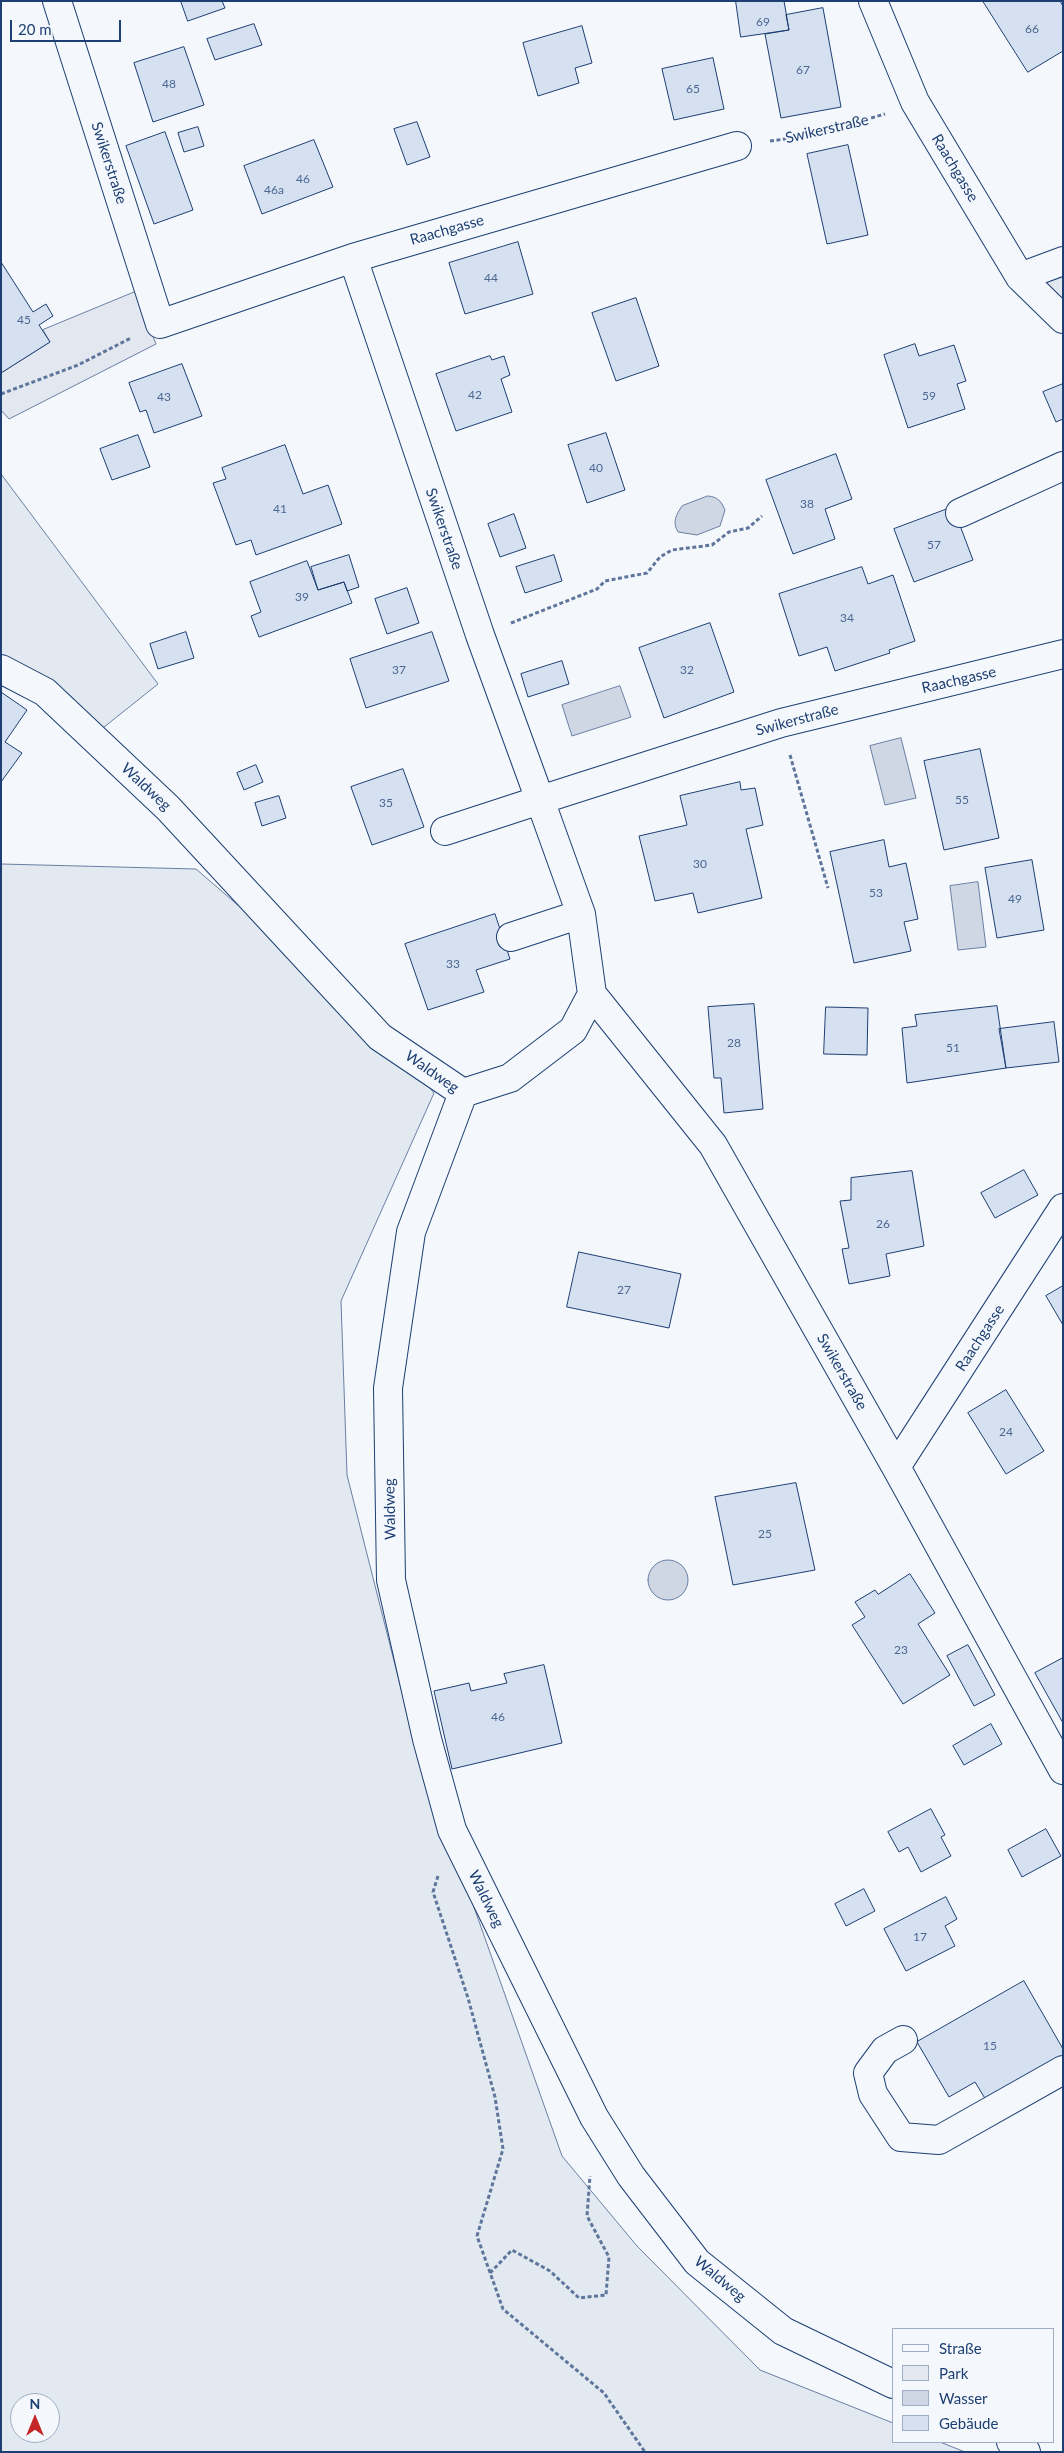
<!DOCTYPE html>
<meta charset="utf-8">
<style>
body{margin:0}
#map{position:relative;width:1064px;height:2453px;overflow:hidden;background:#f4f7fb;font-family:Lato,sans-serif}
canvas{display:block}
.frame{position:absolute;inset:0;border:2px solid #1d3f73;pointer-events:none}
.legend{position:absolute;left:892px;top:2328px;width:162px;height:115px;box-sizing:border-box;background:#f4f7fb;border:1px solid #9eadc5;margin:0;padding:6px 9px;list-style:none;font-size:15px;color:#1d3f73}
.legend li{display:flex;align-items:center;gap:10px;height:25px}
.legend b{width:25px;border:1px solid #9eadc5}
.north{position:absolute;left:10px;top:2393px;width:50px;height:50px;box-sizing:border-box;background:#f4f7fb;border:1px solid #9eadc5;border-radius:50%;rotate:0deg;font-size:14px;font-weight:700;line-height:20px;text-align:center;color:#1d3f73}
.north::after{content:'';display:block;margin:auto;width:18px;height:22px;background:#c62828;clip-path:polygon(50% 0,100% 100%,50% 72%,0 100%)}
.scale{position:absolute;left:10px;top:20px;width:111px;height:22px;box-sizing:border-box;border:2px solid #1d3f73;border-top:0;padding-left:6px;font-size:15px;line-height:18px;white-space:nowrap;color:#1d3f73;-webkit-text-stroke:4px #f4f7fb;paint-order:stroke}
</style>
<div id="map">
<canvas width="1064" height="2453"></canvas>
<div class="frame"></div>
<ul class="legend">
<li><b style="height:6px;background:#f4f7fb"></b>Straße</li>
<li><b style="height:14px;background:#e3e9f0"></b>Park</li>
<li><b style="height:14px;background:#cfd7e4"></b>Wasser</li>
<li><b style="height:14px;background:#d5e0f0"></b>Gebäude</li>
</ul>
<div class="north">N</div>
<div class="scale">20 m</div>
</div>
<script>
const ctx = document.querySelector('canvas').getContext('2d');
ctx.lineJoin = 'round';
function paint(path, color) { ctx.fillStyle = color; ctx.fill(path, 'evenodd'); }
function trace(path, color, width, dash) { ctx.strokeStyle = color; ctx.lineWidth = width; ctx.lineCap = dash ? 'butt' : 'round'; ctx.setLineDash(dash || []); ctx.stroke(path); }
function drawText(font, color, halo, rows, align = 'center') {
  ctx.font = font + ' Lato,sans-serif'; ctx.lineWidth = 4; ctx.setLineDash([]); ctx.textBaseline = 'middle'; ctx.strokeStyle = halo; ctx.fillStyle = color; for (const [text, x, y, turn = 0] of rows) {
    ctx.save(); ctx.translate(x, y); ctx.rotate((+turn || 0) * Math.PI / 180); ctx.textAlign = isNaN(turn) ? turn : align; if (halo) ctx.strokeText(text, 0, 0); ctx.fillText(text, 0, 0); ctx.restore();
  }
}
const green = new Path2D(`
 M1063,261v58l-43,-42z
 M1,474l157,210 -74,59 -57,-48 -26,-14z
 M1,864l195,5 189,163 49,61 -93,208 6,174 65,257 150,424 75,90 123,124 133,53v19h47l25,10h-964zM20,2403h30v30h-30z`);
paint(green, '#e3e9f0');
trace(green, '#687fa3', 1);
const parking = new Path2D(`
 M135,292l21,52 -147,75 -8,-9v-37l49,-31 -7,-12z`);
paint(parking, '#e3e8f0');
trace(parking, '#687fa3', 1);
const water = new Path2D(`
 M708,496c10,1 13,5 17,14l-5,16 -23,9 -19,-3c-6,-10 -2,-17 4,-26z
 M620,686l11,31 -59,19 -10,-31z
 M901,738l15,60 -31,7 -15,-59z
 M978,882l8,65 -28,3 -8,-64z
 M648 1580a20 20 0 1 1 40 0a20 20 0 1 1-40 0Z`);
paint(water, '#cfd7e4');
trace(water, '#687fa3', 1);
const building = new Path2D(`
 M181,1h41l3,7 -37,13z
 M736,1h48l5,29 -48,7z
 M983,1h77l3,5v45l-35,21z
 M823,8l18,99 -60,11 -16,-84 24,-4 -3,-15z
 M254,24l8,21 -47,15 -8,-21z
 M582,26l10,37 -17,5 4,15 -41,13 -15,-53z
 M184,47l20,58 -51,17 -19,-59z
 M713,58l11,51 -50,11 -12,-51z
 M417,122l13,35 -23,8 -13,-36z
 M198,127l6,19 -20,6 -6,-19z
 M165,132l28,78 -39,14 -28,-78z
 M314,140l19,47 -71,27 -18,-48z
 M848,145l20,90 -41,9 -20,-90z
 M518,242l15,52 -68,20 -16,-51z
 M1,262l32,50 13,-8 7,12 -14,9 11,17 -49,31z
 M636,298l23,68 -43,15 -24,-68z
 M915,344l4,12 35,-11 12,36 -9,3 8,25 -57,19 -24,-73z
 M490,356l2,4 12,-4 6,19 -9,4 11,33 -56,19 -20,-57z
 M182,364l20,52 -48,17 -8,-23 -6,2 -11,-29z
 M1063,384v35l-7,3 -13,-30z
 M606,433l19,57 -38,13 -19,-58z
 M138,435l12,32 -38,13 -12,-31z
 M285,445l18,49 25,-9 14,39 -86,31 -5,-15 -15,5 -23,-62 13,-4 -4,-11z
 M836,454l16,45 -27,10 10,30 -42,15 -27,-74z
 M953,507l20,53 -59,22 -20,-53z
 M514,514l12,34 -26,9 -12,-33z
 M349,555l10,32 -12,4 -3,-9 -26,8 -7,-23z
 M554,555l8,26 -37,12 -9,-26z
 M307,561l11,29 26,-8 8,21 -93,34 -8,-21 10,-4 -11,-30z
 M862,567l6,17 25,-9 22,66 -26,9 1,3 -55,18 -8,-24 -28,9 -20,-62z
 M407,588l12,35 -32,11 -12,-35z
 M710,623l24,69 -70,26 -25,-70z
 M186,632l8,26 -36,11 -8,-25z
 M432,632l17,49 -83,27 -16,-49z
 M562,661l7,23 -41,13 -7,-23z
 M1,692l26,18 -22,32 17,11 -21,29z
 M980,749l19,89 -55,12 -20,-89z
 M256,765l7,17 -19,8 -7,-17z
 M403,769l21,58 -52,18 -21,-58z
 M740,782l1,8 14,-2 8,37 -17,4 16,69 -64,15 -5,-20 -38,8 -16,-65 48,-11 -7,-29z
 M279,796l7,22 -24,8 -7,-23z
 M884,840l5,27 17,-4 12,56 -14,3 7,29 -57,12 -24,-111z
 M1032,860l12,70 -47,8 -12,-70z
 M495,914l15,45 -34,11 8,22 -56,18 -23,-66z
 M754,1004l9,105 -39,4 -3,-35h-7l-6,-71z
 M997,1006l9,62 -99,15 -5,-55 15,-2 -2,-11z
 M826,1007l42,1 -1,47 -43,-1z
 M1054,1022l5,40 -53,6 -7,-39z
 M1024,1170l14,25 -43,23 -14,-25z
 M912,1171l12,75 -38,8 4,22 -41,8 -7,-35 7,-1 -9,-47 11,-1v-22z
 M579,1252l102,22 -12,54 -102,-21z
 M1063,1286v39l-17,-29z
 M1006,1390l38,61 -38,23 -38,-61z
 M796,1483l19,87 -82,15 -18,-88z
 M910,1574l25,39 -17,11 32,51 -47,29 -51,-79 13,-8 -10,-15 20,-12 3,4z
 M968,1645l27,50 -21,11 -27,-50z
 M1063,1658v65l-28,-50z
 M544,1665l18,78 -110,26 -18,-78 35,-8 2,8 36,-8 -3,-9z
 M991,1724l11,20 -38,21 -11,-19z
 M931,1809l14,26 -4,2 10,19 -30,16 -13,-25 -9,5 -11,-20z
 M1046,1829l15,27 -39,21 -14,-27z
 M864,1889l11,22 -29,15 -11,-22z
 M946,1897l11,22 -12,7 10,20 -49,25 -22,-42z
 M1024,1981l39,68v15l-74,41 -14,-23 -26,15 -32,-55z`);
paint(building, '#d5e0f0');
trace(building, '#1d3f73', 1);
const minor = new Path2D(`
 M57,1l103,323 193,-66 384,-112
 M873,1l42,101 105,175 43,42
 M353,258l127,377 60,165 -95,31
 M1020,277l43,-16
 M960,513l103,-47
 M1063,654l-282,69 -241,77 41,114 11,80 121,151 183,322 167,303
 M1,669l44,23 123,116 212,229 83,56
 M511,937l70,-23
 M463,1093l-52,139 -23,156 3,192 36,159 25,91 142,287 37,59 66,86 86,69 110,53
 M463,1093l47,-15 63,-48 19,-36
 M896,1467l167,-259
 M903,2040l-18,10 -17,23 5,21 28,43 38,3 124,-70
 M1011,2442l15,10`);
trace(minor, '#1d3f73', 30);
trace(new Path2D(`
 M770,141l38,-5 77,-22
 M1,394l77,-29 53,-27
 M511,623l86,-34 8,-8 42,-8 13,-16 12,-7 40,-5 17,-13 19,-4 14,-12
 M790,755l38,133
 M438,1876l-5,16 35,106 27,99 8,52 -26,87 26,73 101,84 41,59
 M490,2273l22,-23 38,21 29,27 27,-3 3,-38 -22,-41 3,-40`), '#5e769c', 3, [4, 2.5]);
trace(minor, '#f4f7fb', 28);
drawText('12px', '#4b6792', null, [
 ["69",763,22],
 ["66",1032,29],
 ["67",803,70],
 ["48",169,84],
 ["65",693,89],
 ["46",303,179],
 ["46a",274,190],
 ["44",491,278],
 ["45",24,320],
 ["42",475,395],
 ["59",929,396],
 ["43",164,397],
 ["40",596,468],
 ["38",807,504],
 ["41",280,509],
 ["57",934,545],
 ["39",302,597],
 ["34",847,618],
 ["37",399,670],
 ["32",687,670],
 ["55",962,800],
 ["35",386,803],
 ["30",700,864],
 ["53",876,893],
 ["49",1015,899],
 ["33",453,964],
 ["28",734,1043],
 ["51",953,1048],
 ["26",883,1224],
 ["27",624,1290],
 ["24",1006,1432],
 ["25",765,1534],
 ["23",901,1650],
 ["46",498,1717],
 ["17",920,1937],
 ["15",990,2046]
]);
drawText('15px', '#1d3f73', '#f4f7fb', [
 ["Swikerstraße",827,129,-13],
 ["Swikerstraße",109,163,72],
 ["Raachgasse",955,168,59],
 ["Raachgasse",447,230,-16],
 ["Swikerstraße",444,529,71],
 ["Raachgasse",959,680,-13],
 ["Swikerstraße",797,720,-15],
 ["Waldweg",146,787,43],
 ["Waldweg",432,1072,35],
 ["Raachgasse",980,1338,-57],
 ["Swikerstraße",842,1372,60],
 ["Waldweg",390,1509,-91],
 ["Waldweg",486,1899,64],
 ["Waldweg",720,2279,40]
]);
</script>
